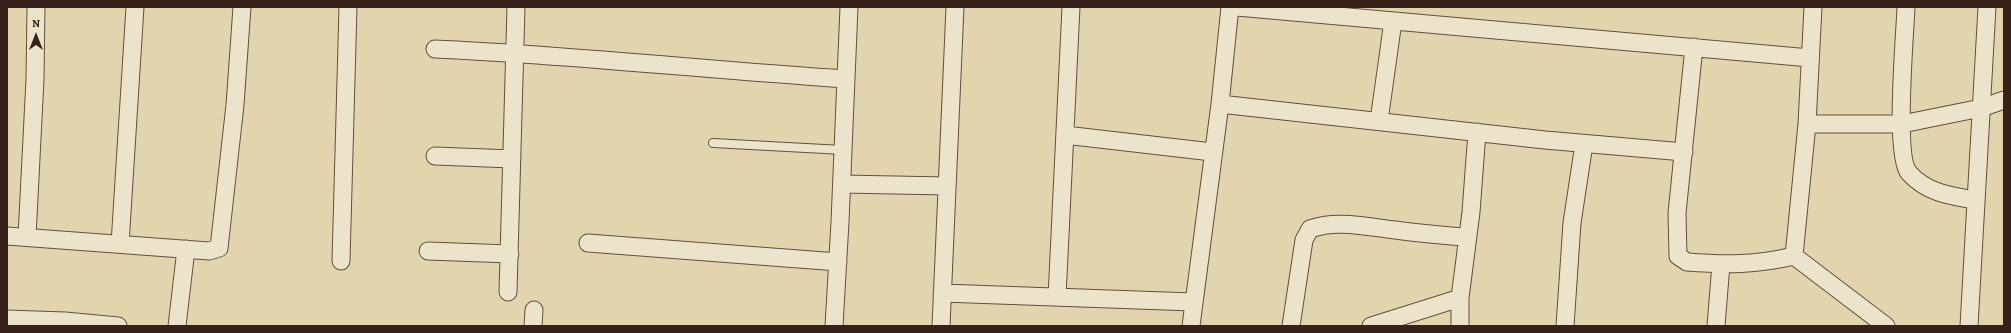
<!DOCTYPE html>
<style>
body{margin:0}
#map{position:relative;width:2011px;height:333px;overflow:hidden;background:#e2d5ae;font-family:Alegreya,serif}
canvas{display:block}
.frame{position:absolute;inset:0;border:8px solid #372118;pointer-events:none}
.north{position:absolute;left:16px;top:16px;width:40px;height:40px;-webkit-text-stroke:3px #ece4ca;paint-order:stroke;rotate:0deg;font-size:11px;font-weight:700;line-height:16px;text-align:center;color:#372118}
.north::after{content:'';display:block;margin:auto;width:14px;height:18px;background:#372118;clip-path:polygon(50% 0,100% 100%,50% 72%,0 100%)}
</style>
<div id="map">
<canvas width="2011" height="333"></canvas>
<div class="frame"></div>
<div class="north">N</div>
</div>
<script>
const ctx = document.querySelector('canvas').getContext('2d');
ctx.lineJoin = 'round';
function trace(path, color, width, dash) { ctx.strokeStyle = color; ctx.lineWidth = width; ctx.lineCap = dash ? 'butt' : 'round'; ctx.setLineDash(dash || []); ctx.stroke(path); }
const service = new Path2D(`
 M713,143l130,7`);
const minor = new Path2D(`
 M1237,7l573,51
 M1906,7c-1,28 -12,149 3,166 18,20 41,23 66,27
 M1694,47l-17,166 1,43 9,6c39,3 69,3 107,-6
 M435,49c137,6 273,21 411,30
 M1220,104l325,36 139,12
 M1379,121l14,-100
 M1807,124h95l79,-16 23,-8
 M1065,135l147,17
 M435,156l77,3
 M842,184l105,2
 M7,236l202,15 10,-3 16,-143 7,-98
 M27,237l8,-158 1,-72
 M588,243l250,19
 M120,244l15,-237
 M428,251l82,3
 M1794,256l13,-132 6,-117
 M1794,256l92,70
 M341,261l7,-254
 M508,292l8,-285
 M942,293l251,9
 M1057,297l14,-290
 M7,319l58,2 53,5
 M177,326l9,-77
 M533,326l1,-16
 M834,326l6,-104 9,-215
 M941,326l14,-319
 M1191,326l29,-222 10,-97
 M1291,326l13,-86 6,-11c27,-10 57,-2 85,1 24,3 48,6 73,7
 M1371,326l89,-28
 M1460,326v-28l11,-86 6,-80
 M1565,326l7,-103 12,-79
 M1716,326l5,-62
 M1969,326l18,-319`);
trace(service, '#624e3e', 10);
trace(minor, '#624e3e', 19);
trace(service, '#ece4ca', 8);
trace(minor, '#ece4ca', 17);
</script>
